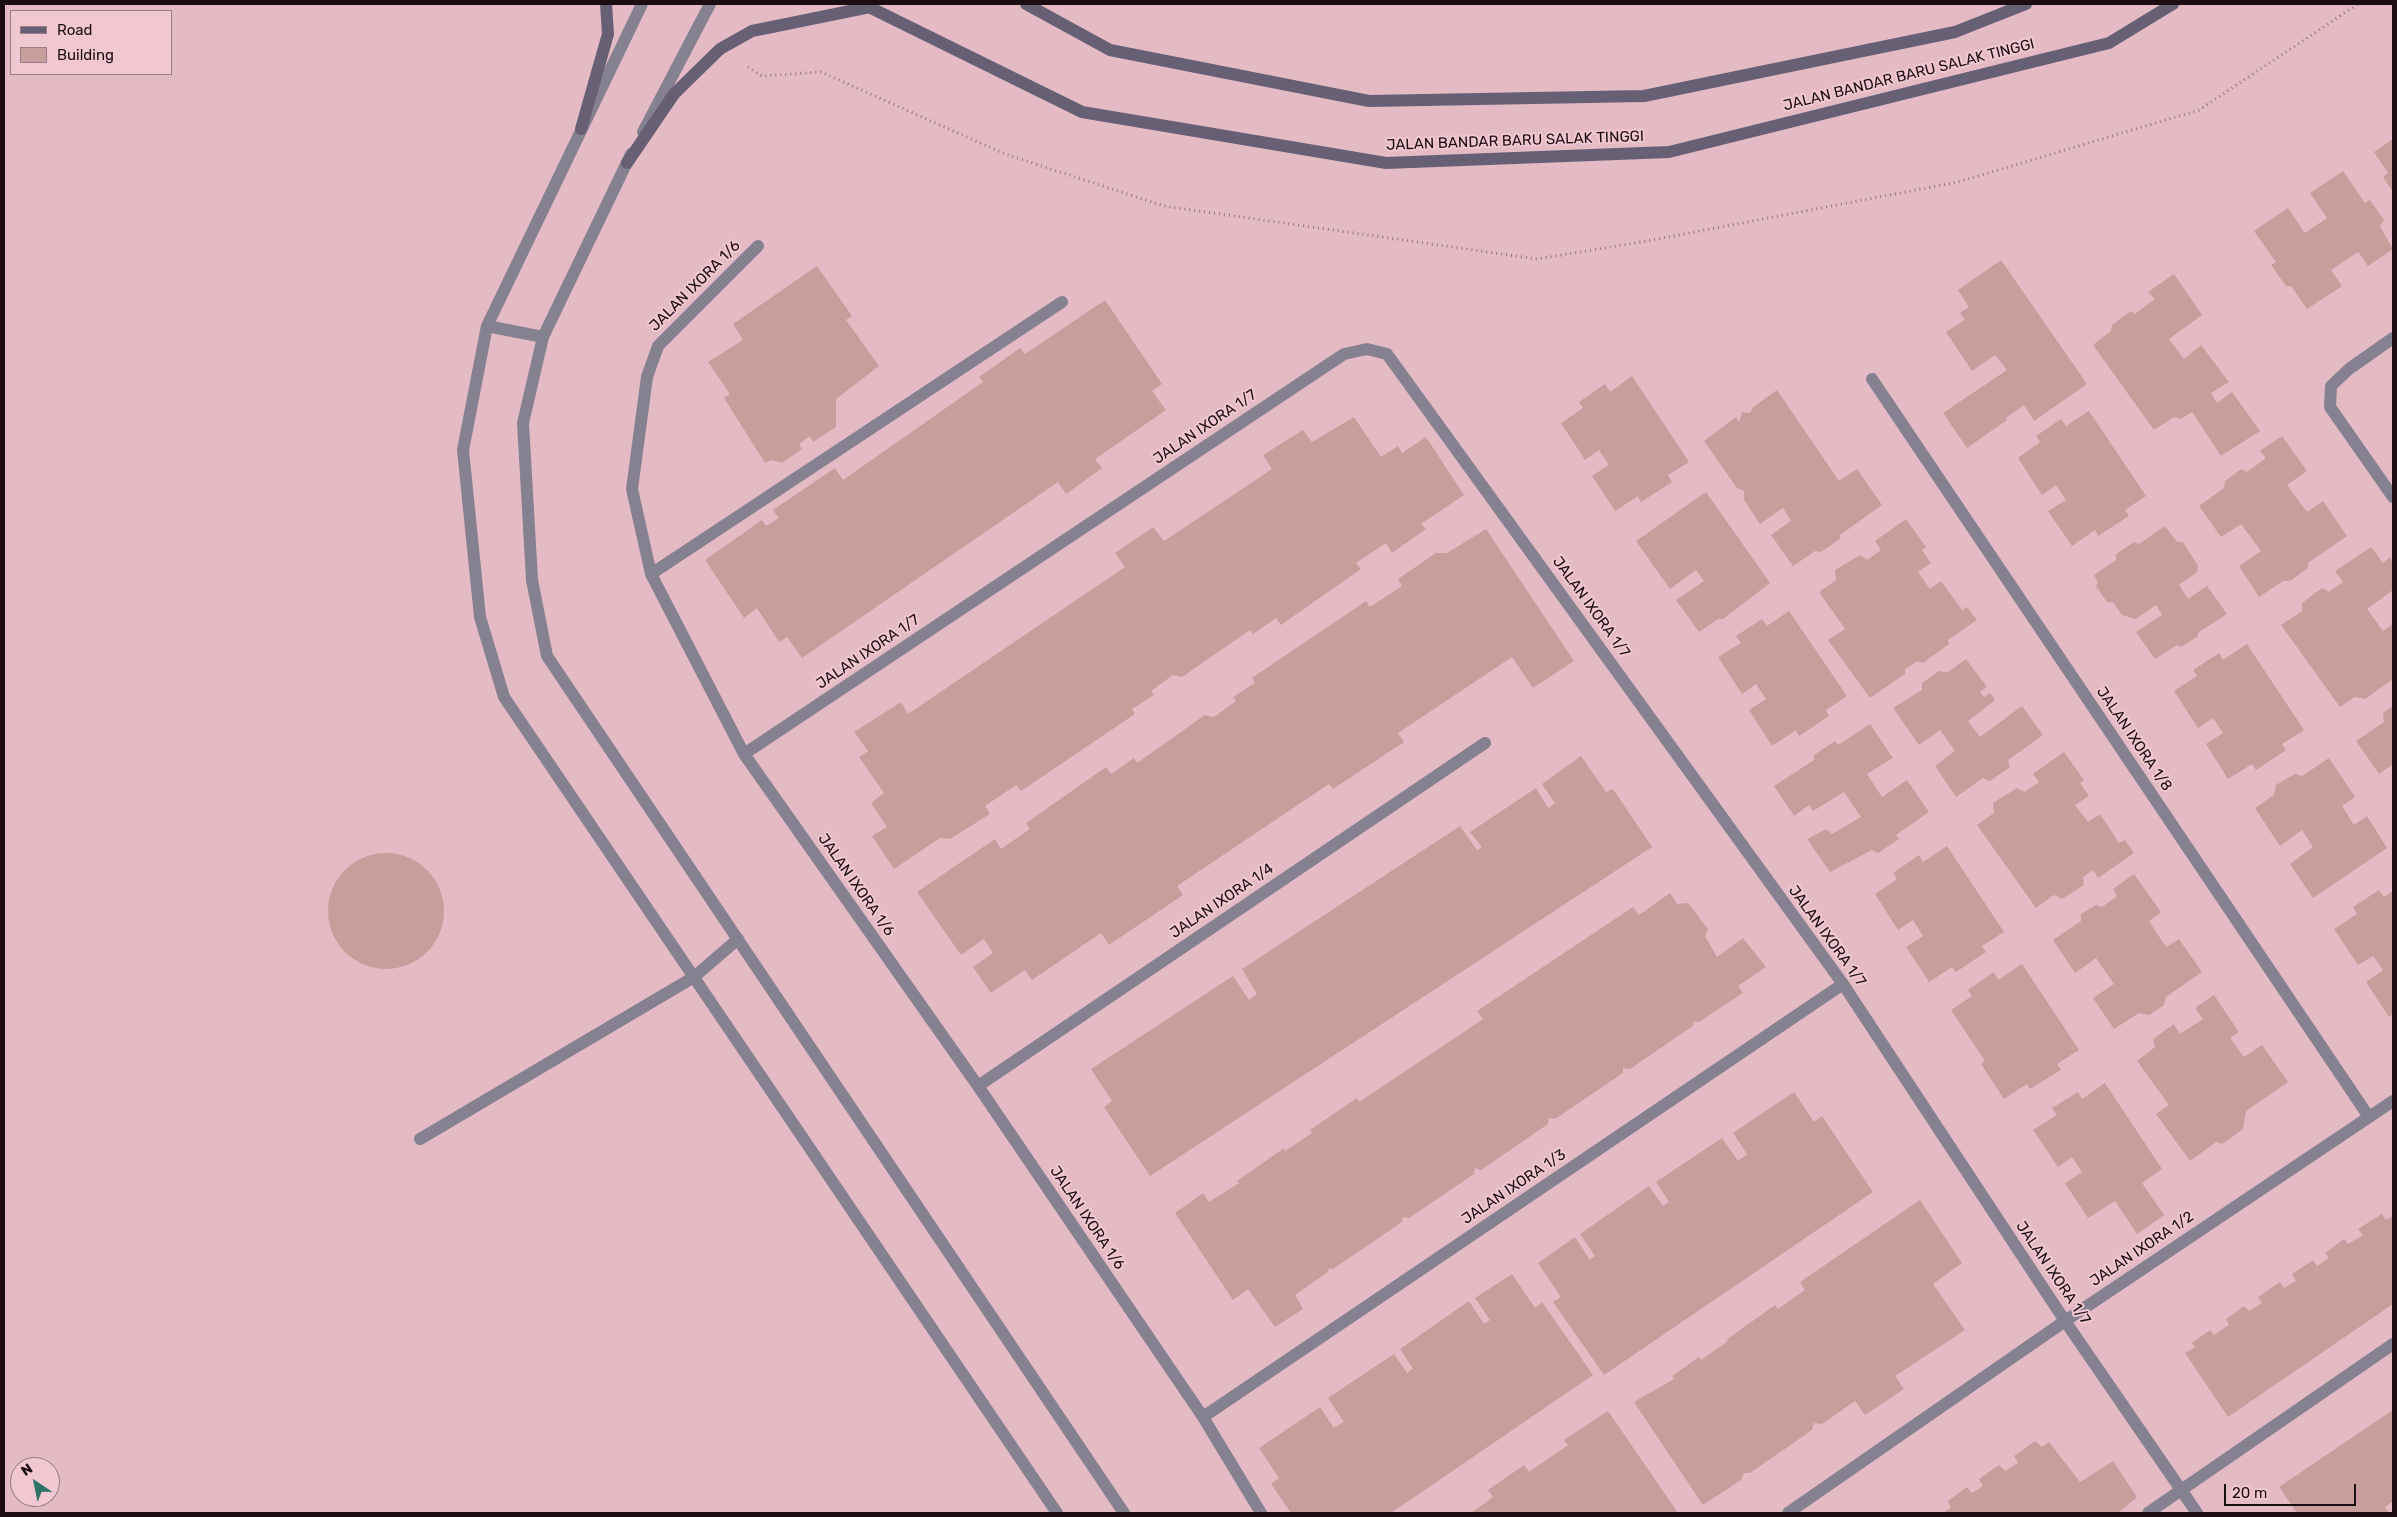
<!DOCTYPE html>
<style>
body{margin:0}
#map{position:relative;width:2397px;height:1517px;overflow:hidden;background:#e4bac5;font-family:Rubik,sans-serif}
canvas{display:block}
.frame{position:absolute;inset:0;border:5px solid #1b0d11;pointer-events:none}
.legend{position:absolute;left:10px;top:10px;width:162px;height:65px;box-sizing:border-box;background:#f1c7d2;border:1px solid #9b7d85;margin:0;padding:6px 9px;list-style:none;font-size:15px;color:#1b0d11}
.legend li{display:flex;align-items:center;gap:10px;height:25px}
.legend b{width:25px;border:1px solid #9b7d85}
.north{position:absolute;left:10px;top:1457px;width:50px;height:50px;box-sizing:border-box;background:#f1c7d2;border:1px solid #9b7d85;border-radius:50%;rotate:326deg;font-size:14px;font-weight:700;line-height:20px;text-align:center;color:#1b0d11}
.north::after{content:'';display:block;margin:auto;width:18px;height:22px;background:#2e7367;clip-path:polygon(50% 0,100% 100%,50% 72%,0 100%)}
.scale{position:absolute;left:2224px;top:1484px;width:132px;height:22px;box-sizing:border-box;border:2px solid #1b0d11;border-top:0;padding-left:6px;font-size:15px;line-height:18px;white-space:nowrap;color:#1b0d11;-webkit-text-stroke:4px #f1c7d2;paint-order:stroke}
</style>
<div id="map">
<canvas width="2397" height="1517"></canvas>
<div class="frame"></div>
<ul class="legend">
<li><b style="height:6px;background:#676075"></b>Road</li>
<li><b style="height:14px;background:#c89e9c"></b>Building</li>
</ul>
<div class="north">N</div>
<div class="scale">20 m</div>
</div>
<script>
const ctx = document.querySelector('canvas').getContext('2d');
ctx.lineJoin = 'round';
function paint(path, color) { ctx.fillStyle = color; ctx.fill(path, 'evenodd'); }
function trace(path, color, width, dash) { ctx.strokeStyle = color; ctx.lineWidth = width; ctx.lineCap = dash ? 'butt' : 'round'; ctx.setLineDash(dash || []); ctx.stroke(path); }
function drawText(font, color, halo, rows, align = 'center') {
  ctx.font = font + ' Rubik,sans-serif'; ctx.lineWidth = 4; ctx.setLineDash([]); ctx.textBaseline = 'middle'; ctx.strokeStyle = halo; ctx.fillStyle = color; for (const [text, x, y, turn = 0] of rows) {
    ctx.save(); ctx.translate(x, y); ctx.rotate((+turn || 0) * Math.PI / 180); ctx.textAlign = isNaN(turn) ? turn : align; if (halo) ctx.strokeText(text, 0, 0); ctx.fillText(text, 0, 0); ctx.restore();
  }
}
paint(new Path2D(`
 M2393,139v53l-10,-15 5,-4 -14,-21z
 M2343,171l22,32 5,-3 14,20 -4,6 13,23 -25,17 -10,-14 -27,18 11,16 -35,23 -16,-23h-5l-15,-21 5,-3 -22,-31 34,-23 17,25 22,-15 -17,-25z
 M2001,260l86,124 -53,37 -10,-16 -18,13 1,2 -40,28 -24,-35 64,-43 -12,-15 -23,16 -26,-39 19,-12 -5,-7 9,-6 -11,-17z
 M817,266l35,50 -6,4 33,46 -43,33v28l-23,15 -3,-6 -11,8 3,5 -20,14 -11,-3 -6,3 -41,-65 6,-4 -22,-32 35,-22 -10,-16z
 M2174,274l28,41 -33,24 15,20 17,-14 28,37 -18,11 6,10 15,-11 28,39 -39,25 -29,-44 -11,7 -7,-2 -20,13 -61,-85 18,-14 1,-6 19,-14 4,3 20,-15 -7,-7z
 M1105,300l57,84 -10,7 14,19 -71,49 7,9 -36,26 -8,-12 -256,176 -15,-21 -8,5 -22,-34 -13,10 -39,-58 57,-40 4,6 13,-8 -6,-8 62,-42 8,12 140,-98 -4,-5 41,-29 5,6z
 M1632,376l57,86 -21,13 4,7 -31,20 -3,-6 -23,15 -23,-35 17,-11 -10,-15 -14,10 -24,-37 22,-15 -4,-6 26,-18 5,8z
 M1777,390l62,91 18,-12 25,36 -42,30v4l-19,13 -6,-1 -22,15 -22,-31 20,-14 -8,-13 -23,16 -16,-24v-9l-7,-3 -33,-47 32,-24 3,5 3,-10 8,1 3,-6z
 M2089,411l57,85 -21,14 4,6 -31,20 -3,-6 -23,16 -24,-35 18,-11 -10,-15 -14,10 -24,-37 22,-16 -4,-6 25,-17 5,7z
 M1354,417l27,40 17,-11 4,7 24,-16 38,58 -43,29 5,5 -34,24 -6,-10 -30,20 5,6 -80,56 -5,-7 -23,16 -3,-4 -68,47 -9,-2 -22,16 3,4 -22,14 3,5 -114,77 -5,-6 -31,21 5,8 -40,25 -10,-1 -46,31 -22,-33 15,-9 -16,-24 13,-10 -25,-36 9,-6 -14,-19 47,-30 7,12 217,-147 -10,-14 38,-26 11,14 108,-72 -9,-14 40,-25 9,12z
 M2282,436l25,35 -20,14 20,27 16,-11 24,35 -39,27v5l-18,13h-7l-24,16 -20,-31 22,-15 -20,-27 -20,13 -22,-31 25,-18 1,-7 16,-12 6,3 19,-14 -6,-7z
 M1706,492l64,91 -47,36h-5l-19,13 -23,-32 28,-19 -8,-11 -26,19 -34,-48z
 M1906,519l20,28 -4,3 9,13 -13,9 12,17 11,-8 21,29 5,-3 10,13 -29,20 1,4 -26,19 -5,-2 -13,8v5l-35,24 -42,-58 17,-11 -26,-37 17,-12 -1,-10 25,-15 7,5 14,-10 -6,-9z
 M2165,526l12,16h6l15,24 -1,6 -18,13 9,14 19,-13 20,28 -28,18 -2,5 -16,10 -4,-2 -22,14 -19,-27 26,-17 -6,-10 -20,14 -14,-4 -9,-13h-6l-11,-16 2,-4 -4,-7 22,-15v-6l18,-12 5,2z
 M1486,529l88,132 -41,27 -21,-31 -114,76 6,9 -71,47 -4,-5 -152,102 6,9 -74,50 -8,-12 -69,47 -7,-10 -34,23 -18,-26 20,-14 -9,-14 -23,16 -44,-63 78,-53 6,10 29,-20 -4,-6 80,-56 5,7 23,-16 3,5 68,-48 9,2 22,-16 -3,-4 22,-14 -3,-5 114,-77 4,6 32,-21 -4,-7 38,-26h11z
 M2371,547l12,16 7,-6 3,5v28l-26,19 16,22 10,-7v55l-28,20 -10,-2 -15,10 -59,-82 21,-14v-8l20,-15 7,4 14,-10 -8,-11z
 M1789,611l58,85 -21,14 3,6 -30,20 -3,-6 -24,16 -23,-36 17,-11 -10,-15 -14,10 -24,-37 23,-14 -5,-7 26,-17 5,7z
 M2247,644l57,86 -22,14 4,6 -30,20 -4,-6 -24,15 -22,-35 17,-11 -10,-15 -15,10 -24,-37 23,-15 -4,-6 26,-17 4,7z
 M1966,659l21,28 -7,5 4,5 6,-4 5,7 -27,21 12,16 42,-31 21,29 -35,25 2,7 -20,14 -7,-3 -27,19 -21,-31 20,-15 -15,-21 -21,15 -26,-37 29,-18v-7l17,-12 9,1z
 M2393,706v58l-14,10 -23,-33 28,-19 -1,-9z
 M1870,724l23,34 -26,16 15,23 25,-17 22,32 -33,23 3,4 -21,14 -6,-3 -42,22 -23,-33 19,-10 6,5 29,-17 -17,-25 -31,19 -4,-6 -15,11 -20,-30 40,-26v-5l21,-14 3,4z
 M2064,752l20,28 -4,3 9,13 -14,9 13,17 12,-8 19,29 6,-3 9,13 -36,25 -5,-8 -10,7 1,8 -22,14 -8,-4 -18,13 -59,-83 17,-12 -1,-10 24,-15 8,4 14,-10 -6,-8z
 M1581,756l25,36 7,-3 39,58 -502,329 -46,-69 8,-6 -21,-32 142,-93 16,24 8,-6 -15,-25 218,-143 17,24 5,-3 -12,-15 66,-44 12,20 7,-5 -13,-19z
 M2329,758l26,39 -13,9 12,19 13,-9 20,32 -74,50 -23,-34 23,-17 -11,-17 -22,16 -25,-38 19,-13 2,-10 19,-11 7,2z
 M1947,846l57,86 -22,14 4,6 -30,20 -4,-5 -23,15 -23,-35 17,-11 -10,-16 -15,10 -23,-36 22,-15 -4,-6 26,-18 4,7z
 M328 911a58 58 0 1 1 116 0a58 58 0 1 1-116 0Z
 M2134,874l27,38 -12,9 17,26 13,-8 23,33 -36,25 -2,8 -15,10 -10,-2 -25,16 -21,-31 21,-14 -18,-26 -21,15 -22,-33 28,-19v-7l15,-9 6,2 15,-11 -4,-7z
 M2379,890l5,7 9,-6v123l-4,3 -23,-35 17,-12 -10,-14 -15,9 -24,-36 23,-15 -4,-7z
 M1670,893l7,11 11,-1 20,26 -3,7 12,21 26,-19 23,29 -28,19 5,7 -44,29 -5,-1 -1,5 -63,43 -7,-1v5l-68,46 -6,-1 -1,6 -67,46 -6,-2 -1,6 -65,44 -6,-1 -1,5 -69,47 -4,-1 -1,4 -33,23 8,14 -28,18 -27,-38 -15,11 -58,-87 28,-20 6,9 30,-19 -2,-2 47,-33 1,3 27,-18 -2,-3 47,-32 2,4 124,-83 -6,-8 156,-104 6,8z
 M2022,964l57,86 -22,14 4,6 -31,19 -3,-5 -23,15 -23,-35 4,-3 -34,-51 21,-14 -4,-6 26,-18 4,8z
 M2214,995l25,37 -9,6 14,19 18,-12 26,37 -42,29 -3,18 -21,15 -6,-2 -26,19 -34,-47 13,-9 -32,-44 18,-14 -2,-8 21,-15 6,10 23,-15 -8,-11z
 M2105,1083l57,86 -20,14 22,32 -27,19 -22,-33 -27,17 -23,-35 17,-11 -10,-15 -14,10 -25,-37 24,-15 -5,-7 26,-16 4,7z
 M1794,1092l20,30 8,-6 51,76 -269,183 -51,-73 8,-5 -23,-34 37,-26 15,23 5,-4 -15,-22 69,-48 14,20 6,-4 -13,-20 66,-44 16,23 9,-7 -14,-21z
 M1920,1200l42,63 -29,21 32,46 -70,46 9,13 -39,26 -10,-14 -33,23 -8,-1 -2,7 -62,43h-6l-3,7 -38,25 -69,-103 40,-23 -2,-3 27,-19 2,3 27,-19 -2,-1 49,-35 3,4 27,-19 -5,-8z
 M2382,1214l4,6 7,-4v88l-165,113 -43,-64 10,-6 -3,-4 18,-13 4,5 15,-10 -3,-6 18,-13 5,5 13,-8 -4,-6 22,-15 4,6 12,-7 -4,-7 21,-14 4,6 12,-8 -4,-5 19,-14 4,5 15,-9 -5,-6z
 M1512,1274l23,34 7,-6 51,73 -202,138h-100l-20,-29 8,-6 -20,-30 61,-41 14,21 10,-6 -16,-24 66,-44 13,19 6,-4 -13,-20 69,-48 15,23 6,-4 -15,-22z
 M2393,1410v91l-8,6 4,6h-92l-18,-26z
 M1608,1411l70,102h-207l22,-16 -5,-7 36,-25 5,7 39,-27 -4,-5z
 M2035,1441l7,6 7,-5 31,40 33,-21 24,36 -19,16h-176l9,-5 -3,-7 19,-14 5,6 11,-7 -4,-7 20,-14 6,6 13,-8 -4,-7z`), '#c89e9c');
trace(new Path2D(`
 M748,67l14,9 59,-4 184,82 159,52 373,53 110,-18 311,-59 241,-72 159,-106`), '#96777f', 3, [1, 4]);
trace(new Path2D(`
 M420,1139l274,-162 44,-38`), '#868190', 12);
trace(new Path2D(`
 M642,4l-155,322 -24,124 17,167 24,80 553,816
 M643,132l67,-128
 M631,154l-88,183 -20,86 9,157 15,76 577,857
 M758,246l-100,100 -11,31 -15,112 19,85 93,180 234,332 225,331 58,96
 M487,326l56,11
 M2393,338l-44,31 -18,17 -1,21 63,90
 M1872,379l497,738
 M651,574l411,-272
 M744,754l600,-400 23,-5 20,5 456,630 222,337 132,192
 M978,1086l507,-343
 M1203,1417l640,-433
 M1788,1513l277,-192 328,-220
 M2148,1513l245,-169`), '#868190', 12);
trace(new Path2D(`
 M863,4l219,108 304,51 283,-11 440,-109 64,-39
 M1026,4l84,46 259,51 275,-5 311,-64 71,-28
 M581,129l27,-95 -2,-30
 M627,163l47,-69 46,-45 32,-18 118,-24`), '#676075', 12);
drawText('15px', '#1b0d11', '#f1c7d2', [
 ["JALAN BANDAR BARU SALAK TINGGI",1909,75,-14],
 ["JALAN BANDAR BARU SALAK TINGGI",1515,141,-2],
 ["JALAN IXORA 1/6",695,286,-45],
 ["JALAN IXORA 1/7",1205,427,-34],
 ["JALAN IXORA 1/7",1591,607,54],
 ["JALAN IXORA 1/7",868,652,-34],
 ["JALAN IXORA 1/8",2134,739,56],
 ["JALAN IXORA 1/6",856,885,55],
 ["JALAN IXORA 1/4",1222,901,-34],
 ["JALAN IXORA 1/7",1827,936,54],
 ["JALAN IXORA 1/3",1514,1187,-34],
 ["JALAN IXORA 1/6",1087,1218,56],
 ["JALAN IXORA 1/2",2142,1249,-34],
 ["JALAN IXORA 1/7",2053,1273,56]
]);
</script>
